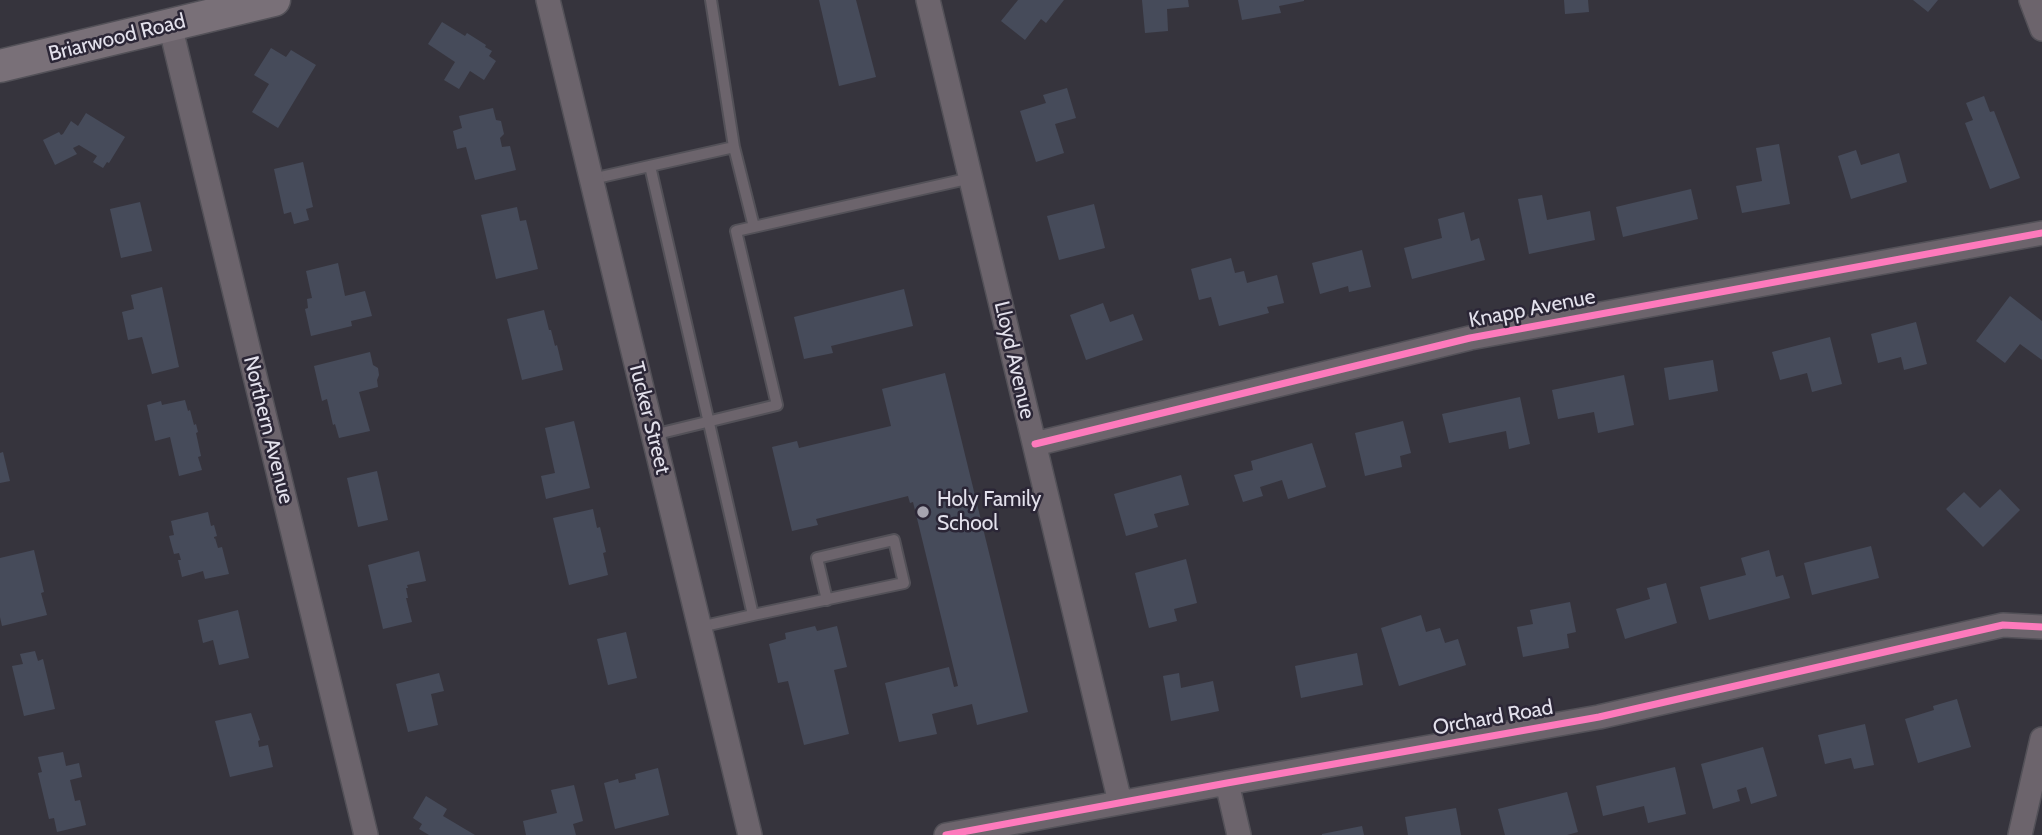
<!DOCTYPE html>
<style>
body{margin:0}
canvas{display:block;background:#36343d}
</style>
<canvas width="2042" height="835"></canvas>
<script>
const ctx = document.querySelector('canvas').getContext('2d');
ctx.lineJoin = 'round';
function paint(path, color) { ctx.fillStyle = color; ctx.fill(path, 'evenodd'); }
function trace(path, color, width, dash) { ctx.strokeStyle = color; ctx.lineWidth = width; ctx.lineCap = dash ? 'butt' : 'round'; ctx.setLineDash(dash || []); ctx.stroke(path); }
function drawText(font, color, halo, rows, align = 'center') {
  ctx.font = font + ' Cabin,sans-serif'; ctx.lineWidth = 5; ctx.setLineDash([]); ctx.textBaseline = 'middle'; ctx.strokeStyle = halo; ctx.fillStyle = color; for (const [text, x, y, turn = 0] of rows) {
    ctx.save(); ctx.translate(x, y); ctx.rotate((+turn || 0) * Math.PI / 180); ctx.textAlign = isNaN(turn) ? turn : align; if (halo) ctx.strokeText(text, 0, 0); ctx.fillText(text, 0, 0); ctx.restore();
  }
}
paint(new Path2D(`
 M819,0h37l20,77 -37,9z
 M1018,0h46l-18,23 -5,-4 -16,21 -24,-19z
 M1142,0h46l1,7 -22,2 1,22 -23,2z
 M1238,0h66v1l-25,5 2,7 -39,7z
 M1564,0h24l1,12 -24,2z
 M1913,0h25l-10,12z
 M442,22l23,14 2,-3 19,12 -1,2 7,4 -3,5 7,5 -12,19 -14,-9 -11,18 -15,-9 11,-18 -27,-18z
 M271,48l15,9 5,-7 25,15 -38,63 -26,-16 17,-28 -15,-9z
 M1067,88l9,30 -21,6 9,29 -28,9 -16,-51 26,-8 -3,-8z
 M1984,96l6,16 4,-1 26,67 -30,11 -25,-66 8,-3 -7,-17z
 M493,108l3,12 5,1 3,13 -4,4 2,9 8,-1 6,24 -41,10 -9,-33 -9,2 -4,-18 9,-3 -3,-12z
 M86,113l39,24 -16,26 -2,-1 -4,6 -10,-6 4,-6 -18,-11 -6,3 4,6 -22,11 -12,-25 16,-8 2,3 2,-1 8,-13 7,5z
 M1779,144l11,60 -48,9 -6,-27 26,-5 -6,-33z
 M1856,150l5,15 38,-12 8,29 -56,17 -13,-43z
 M303,162l10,45 -7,2 3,11 -15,4 -3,-12 -7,2 -10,-45z
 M1691,189l7,30 -75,18 -7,-30z
 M1542,195l5,25 43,-9 5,29 -66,14 -11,-55z
 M140,202l12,49 -31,7 -11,-49z
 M1094,204l11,44 -46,12 -12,-44z
 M517,207l3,14 6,-1 12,49 -42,10 -15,-64z
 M1464,212l7,29 8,-3 6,22 -73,19 -8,-31 38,-10 -4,-19z
 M1362,250l9,37 -22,5 -1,-6 -28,8 -8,-31z
 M1231,258l4,15 9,-2 3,12 30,-8 7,28 -17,4 2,6 -50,13 -8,-29 -12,3 -8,-31z
 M338,263l7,33 20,-5 7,25 -21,5 1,5 -41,10 -6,-27 3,-1 -1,-9 5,-1 -6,-27z
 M162,287l17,80 -27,7 -10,-37 -14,3 -6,-28 12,-3 -3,-14z
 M904,289l9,37 -82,20 2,7 -29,6 -10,-42z
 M2010,296l32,25v39l-22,-16 -15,19 -29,-22z
 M1103,303l7,19 23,-8 10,26 -57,20 -16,-45z
 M544,310l5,20h2l4,16 2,-1 6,25 -41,10 -15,-61z
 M1916,322l11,42 -23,6 -3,-13 -23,6 -7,-29z
 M1830,337l12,47 -30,8 -5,-19 -27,7 -8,-28z
 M370,352l3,13 5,3 1,7 -2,5 1,7 -19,5 11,39 -31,7 -4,-14 -2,1 -6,-26 -5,2 -8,-35z
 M1713,360l5,31 -49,9 -5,-32z
 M945,373l83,339 -51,13 -5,-21 -40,10 5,20 -38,8 -14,-59 64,-16 5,20 4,-1 -45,-184 -3,1 -2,-7 -92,23 2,6 -26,6 -20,-84 25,-6 2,7 92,-22 -9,-37z
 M1624,375l10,50 -36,8 -4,-21 -36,7 -6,-29z
 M1520,397l10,47 -21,5 -3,-18 -57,12 -7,-29z
 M185,400l3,11 2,-1 4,15 2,-1 2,8 -2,1 5,23 -3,1 4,13 -23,6 -9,-39 -15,4 -8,-36 14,-4 1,4z
 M574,421l16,67 -44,11 -5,-23 14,-3 -10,-45z
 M1403,421l8,32 -11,3 2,11 -37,9 -10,-43z
 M1312,443l14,44 -38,12 -6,-19 -22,7 3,9 -20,6 -9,-27 19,-5 -2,-9z
 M3,452l7,29 -10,2v-30z
 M377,471l11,49 -30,7 -11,-49z
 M1181,475l8,30 -35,9 4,13 -32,9 -12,-42z
 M2000,489l20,21 -37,37 -37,-38 18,-17 16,16z
 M593,509l4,19 3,-1 6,25 -3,1 5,22 -39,10 -16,-67z
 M208,512l3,14 3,-1 3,11 -3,1v2l1,-1 3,10 4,-1 7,27 -24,5 -2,-8 -21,6 -4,-17h3l-2,-7 -5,1 -5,-18 5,-1 -3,-14z
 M1871,546l8,32 -67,17 -8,-32z
 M34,550l10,42 -3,1 6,22 -45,11 -2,-9v-59z
 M1769,550l7,27 7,-2 7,23 -81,22 -9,-33 46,-12 -5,-17z
 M419,551l7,30 -19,4 1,3h-2l2,10h-2l6,24 -29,7 -15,-64z
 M1186,559l11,44 -23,6 3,12 -28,7 -14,-55z
 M1666,583l11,40 -52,16 -9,-30 34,-10 -3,-11z
 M1570,602l6,30 -9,2 2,14 -46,9 -6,-30 16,-3 -3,-14z
 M238,610l11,48 -30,7 -6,-25 -10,3 -5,-23z
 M1421,615l5,17 14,-4 5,15 13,-4 8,26 -67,21 -18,-58z
 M815,626l2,5 20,-5 10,41 -13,3 15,64 -45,11 -16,-64 -10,2 -9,-39 17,-5 -1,-6z
 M626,632l11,46 -29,7 -11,-46z
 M35,651l3,10 5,-2 12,50 -31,7 -12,-50 11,-2 -3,-10z
 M1357,653l6,32 -62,13 -6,-32z
 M439,673l5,18 -13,3 7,31 -30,7 -12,-48z
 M1179,673l2,15 32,-7 6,30 -48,10 -8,-45z
 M1957,699l14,48 -53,16 -13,-44 29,-9 -1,-4z
 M251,713l9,27 -2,1 1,6 9,-2 5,22 -43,10 -15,-56z
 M1865,724l9,41 -20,4 -3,-11 -26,6 -7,-29z
 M1763,747l14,49 -26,8 -5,-17 -9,3 3,11 -27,8 -12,-45z
 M63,752l3,14 13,-3 3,14 -12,3 5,21 5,-1 6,25 -29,7 -3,-14 -5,1 -11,-46 4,-1 -4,-15z
 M1675,767l11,47 -38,9 -4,-17 -41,10 -7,-30z
 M658,768l11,47 -54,14 -11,-46 14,-4 1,4 17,-4 -1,-5z
 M574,785l9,36 -10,3 3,11h-50l-3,-14 34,-8 -6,-23z
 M1567,792l11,40 -11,3h-62l-7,-26z
 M426,796l21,13 -4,7 32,19h-46l-10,-6 3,-5 -9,-6z
 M1456,808l5,27h-53l-3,-18z
 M1362,826l2,9h-42v-1z`), '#464b5a');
const lane = new Path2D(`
 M711,0l23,147 20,80
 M650,166l103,449 -53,12
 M592,179l142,-32
 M653,435l124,-30 -41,-174 235,-53
 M753,615l151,-32 -10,-43 -77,18 10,42`);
const street = new Path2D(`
 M548,0l202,835
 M928,0l192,802
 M2031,0l11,29
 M170,25l196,810
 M1035,444l435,-106 572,-105
 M1227,783l12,52
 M946,835l281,-52 372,-66 404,-92 39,2
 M2020,835l22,-96`);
const secondary = new Path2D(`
 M0,66l274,-66`);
trace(lane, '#535158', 14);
trace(street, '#535158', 26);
trace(secondary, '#535158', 35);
trace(lane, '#6c646c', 10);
trace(street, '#6c646c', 23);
trace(secondary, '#797078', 32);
trace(new Path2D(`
 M1035,444l435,-106 572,-105
 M946,835l281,-52 372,-66 404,-92 39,2`), '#fd7abc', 7);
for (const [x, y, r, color] of [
 [923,512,7,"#a6a4af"]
]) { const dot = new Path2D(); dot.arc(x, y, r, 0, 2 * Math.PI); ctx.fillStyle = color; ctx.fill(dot); trace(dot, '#2b2636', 2.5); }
drawText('21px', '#e3e1ec', '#2b2636', [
 ["Briarwood Road",117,38,-14],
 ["Knapp Avenue",1532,309,-11],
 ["Lloyd Avenue",1014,360,77],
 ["Tucker Street",649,418,76],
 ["Northern Avenue",268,430,76],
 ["Orchard Road",1493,718,-10]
]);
drawText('21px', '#e3e1ec', '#2b2636', [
 ["Holy Family",937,500],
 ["School",937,524]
], 'left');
</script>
